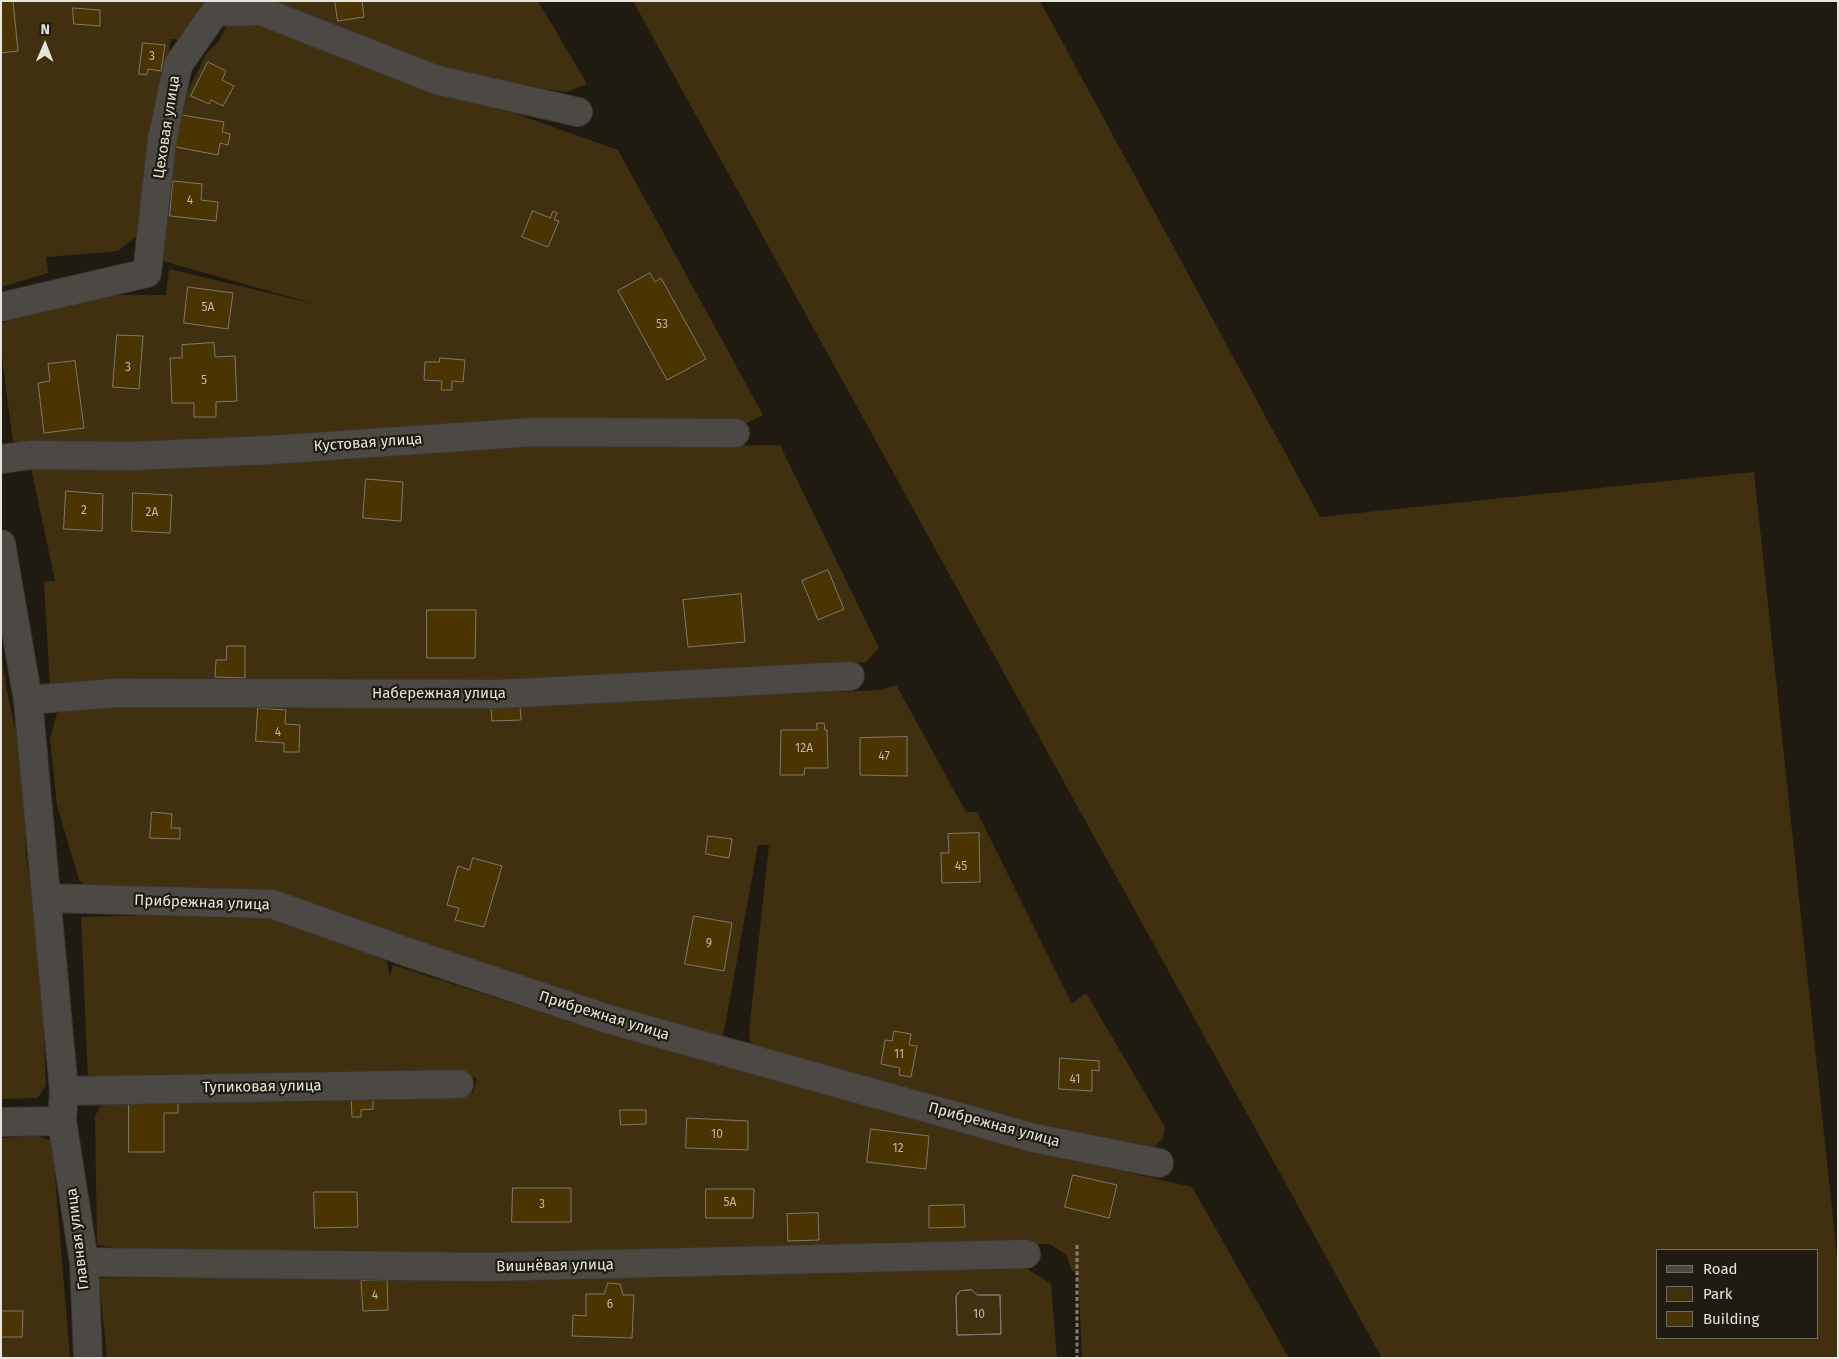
<!DOCTYPE html>
<meta charset="utf-8">
<style>
body{margin:0}
#map{position:relative;width:1839px;height:1359px;overflow:hidden;background:#201b11;font-family:"Fira Sans",sans-serif}
canvas{display:block}
.frame{position:absolute;inset:0;border:2px solid #e7e4dd;pointer-events:none}
.legend{position:absolute;left:1656px;top:1249px;width:162px;height:90px;box-sizing:border-box;background:#201b11;border:1px solid #706b63;margin:0;padding:6px 9px;list-style:none;font-size:15px;color:#e7e4dd}
.legend li{display:flex;align-items:center;gap:10px;height:25px}
.legend b{width:25px;border:1px solid #706b63}
.north{position:absolute;left:20px;top:20px;width:50px;height:50px;-webkit-text-stroke:4px #201b11;paint-order:stroke;rotate:1deg;font-size:14px;font-weight:700;line-height:20px;text-align:center;color:#e7e4dd}
.north::after{content:'';display:block;margin:auto;width:18px;height:22px;background:#e7e4dd;clip-path:polygon(50% 0,100% 100%,50% 72%,0 100%)}
</style>
<div id="map">
<canvas width="1839" height="1359"></canvas>
<div class="frame"></div>
<ul class="legend">
<li><b style="height:6px;background:#4c4944"></b>Road</li>
<li><b style="height:14px;background:#403010"></b>Park</li>
<li><b style="height:14px;background:#493402"></b>Building</li>
</ul>
<div class="north">N</div>
</div>
<script>
const ctx = document.querySelector('canvas').getContext('2d');
ctx.lineJoin = 'round';
function paint(path, color) { ctx.fillStyle = color; ctx.fill(path, 'evenodd'); }
function trace(path, color, width, dash) { ctx.strokeStyle = color; ctx.lineWidth = width; ctx.lineCap = dash ? 'butt' : 'round'; ctx.setLineDash(dash || []); ctx.stroke(path); }
function drawText(font, color, halo, rows, align = 'center') {
  ctx.font = font + ' "Fira Sans",sans-serif'; ctx.lineWidth = 4.5; ctx.setLineDash([]); ctx.textBaseline = 'middle'; ctx.strokeStyle = halo; ctx.fillStyle = color; for (const [text, x, y, turn = 0] of rows) {
    ctx.save(); ctx.translate(x, y); ctx.rotate((+turn || 0) * Math.PI / 180); ctx.textAlign = isNaN(turn) ? turn : align; if (halo) ctx.strokeText(text, 0, 0); ctx.fillText(text, 0, 0); ctx.restore();
  }
}
paint(new Path2D(`
 M1,1h206l-17,40 -19,-2 -31,194 -22,18 -72,6 2,16 -47,14z
 M258,1h280l49,83 -21,8 -112,-17z
 M633,1h407l280,516 434,-45 84,794v92h-456zM1818,1250v88h-160v-88z
 M236,20l22,2 360,128 145,265 -16,8 -188,-4 -464,28 -82,-5 -12,-92v-27l98,-28h67l3,-26 146,35 -152,-43 2,-42 9,-57v-17l10,-46 22,-45 12,-12 9,-16z
 M539,444l108,3 133,-2 99,203 -13,14 -191,14 -139,5 -345,1 -69,-4 -32,2 -40,6 -6,-104 11,-1 -24,-114z
 M1,652l6,40 15,67 4,98 13,82 7,146 -8,13 -37,1z
 M896,685l70,127h11l95,192 14,-11 79,134 -2,12 -9,8 -14,1 -100,-22 -289,-78 -2,-17 20,-186h-11l-34,186 -3,6 -9,1 -445,-144 -182,-9 -6,-5 -22,-75 -7,-66 8,-29 17,-5 555,-5 251,-10z
 M264,912l50,14 73,36 3,15 3,-12 141,45 2,-3 508,146 148,34 97,171h-207l-4,-86 -6,-1 -5,-15 -17,-12 -381,8 -485,5 -87,-12 -2,-129 8,-14 181,-8 189,-1 4,-15 -94,-3 -295,5 -7,-163z
 M37,1136l15,5 18,217h-69v-220z
 M1018,1263l33,21 6,74h-950l-8,-80 579,-1 183,-10z`), '#403010');
const building = new Path2D(`
 M13,1l5,50 -17,2v-51z
 M335,1h27l2,16 -26,4z
 M73,8l27,2v16l-26,-2z
 M143,43l22,2 -4,26 -13,-2 -1,6 -8,-1z
 M208,62l18,9 -4,9 12,6 -11,20 -12,-6 -2,4 -18,-8z
 M182,115l42,7 -2,10 8,2 -2,11 -8,-2 -2,12 -42,-8z
 M173,181l29,3 -1,16 17,2 -2,19 -46,-5z
 M533,211l17,7 3,-7 4,2 -3,7 5,1 -11,26 -26,-10z
 M650,273l5,9 6,-4 45,81 -39,21 -49,-89z
 M188,287l45,6 -5,36 -44,-6z
 M117,335l26,1 -4,53 -26,-2z
 M214,343l1,14 20,-1 2,45 -21,1v15h-22v-14h-22l-2,-45h12v-13z
 M440,358l25,2 -2,22 -11,-1v9h-11l1,-9 -18,-1 1,-18h14z
 M75,361l9,67 -40,5 -6,-50 12,-2 -2,-17z
 M366,479l37,3 -2,39 -38,-3z
 M66,491l37,3 -1,37 -38,-2z
 M133,493l39,2 -2,38 -38,-2z
 M828,570l16,39 -26,11 -16,-39z
 M741,594l4,48 -57,5 -5,-47z
 M427,610h49l-1,48h-48z
 M227,646h18v32l-30,-1 1,-17h10z
 M520,706l1,14 -29,1 -1,-13z
 M258,708l28,2 -1,14 15,1 -1,27h-15v-9l-28,-2z
 M817,723h7l1,7h2l1,38h-23l-1,7h-24l1,-45h36z
 M907,737v39l-47,-1v-37z
 M152,812l20,2 -1,14h9v11l-30,-1z
 M979,833l1,49 -38,1 -1,-30h8l-1,-19z
 M708,836l24,3 -3,19 -23,-4z
 M473,858l29,8 -18,61 -29,-7 4,-12 -12,-3 11,-39 11,4z
 M694,916l38,7 -8,48 -39,-7z
 M894,1031l17,3 -2,11 8,1 -6,31 -12,-2 1,-7 -19,-4 4,-24 7,1z
 M1060,1058l39,3v10l-7,-1v21l-33,-2z
 M373,1094v15l-12,1v7h-9l-1,-22z
 M129,1102h49v11h-14v39h-35z
 M620,1110h26v14l-25,1z
 M687,1118l61,3v29l-62,-2z
 M871,1129l58,7 -3,33 -59,-7z
 M1073,1175l44,10 -8,33 -44,-11z
 M513,1188h58v34h-59z
 M706,1189h48l-1,29h-47z
 M314,1192h43l1,35 -43,1z
 M964,1205l1,22 -36,1v-22z
 M818,1213l1,27 -31,1 -1,-27z
 M387,1280l1,30 -25,1 -2,-30z
 M608,1283l12,1 3,11h11l-2,43 -60,-2 1,-21 13,1v-22h18z
 M972,1290l5,5h23l1,39 -44,1 -1,-39 4,-5z
 M972,1290l5,5h23l1,39 -44,1 -1,-39 4,-5z
 M1,1311h22l-1,26h-21z`);
paint(building, '#493402');
trace(building, '#7e786d', 1);
const minor = new Path2D(`
 M1,307l146,-34 15,-133 16,-75 37,-53 46,-1 176,69 141,32
 M1,459l30,-4 101,1 138,-6 263,-18 202,1
 M1,544l27,156 36,391 -2,30 22,141 4,96
 M28,700l87,-7 385,1 350,-18
 M47,898l225,6 135,48 201,67 426,119 125,25
 M64,1091l395,-7
 M1,1122l61,-1
 M84,1262l403,5 539,-13`);
trace(minor, '#3c372e', 30);
trace(new Path2D(`
 M1077,1245v113`), '#858179', 3, [4, 2.5]);
trace(minor, '#4c4944', 28);
drawText('12px', '#c0b8a6', null, [
 ["3",152,57],
 ["4",190,201],
 ["5А",208,308],
 ["53",662,325],
 ["3",128,368],
 ["5",204,381],
 ["2",84,511],
 ["2А",152,513],
 ["4",278,733],
 ["12А",804,749],
 ["47",884,757],
 ["45",961,867],
 ["9",709,944],
 ["11",899,1055],
 ["41",1075,1080],
 ["10",717,1135],
 ["12",898,1149],
 ["5А",730,1203],
 ["3",542,1205],
 ["4",375,1296],
 ["6",610,1305],
 ["10",979,1315]
]);
drawText('15px', '#e7e4dd', '#201b11', [
 ["Цеховая улица",167,127,-81],
 ["Кустовая улица",368,443,-4],
 ["Набережная улица",439,694],
 ["Прибрежная улица",202,903,2],
 ["Прибрежная улица",604,1016,17],
 ["Тупиковая улица",262,1087,-1],
 ["Прибрежная улица",994,1125,15],
 ["Главная улица",78,1239,-97],
 ["Вишнёвая улица",555,1266,-1]
]);
</script>
